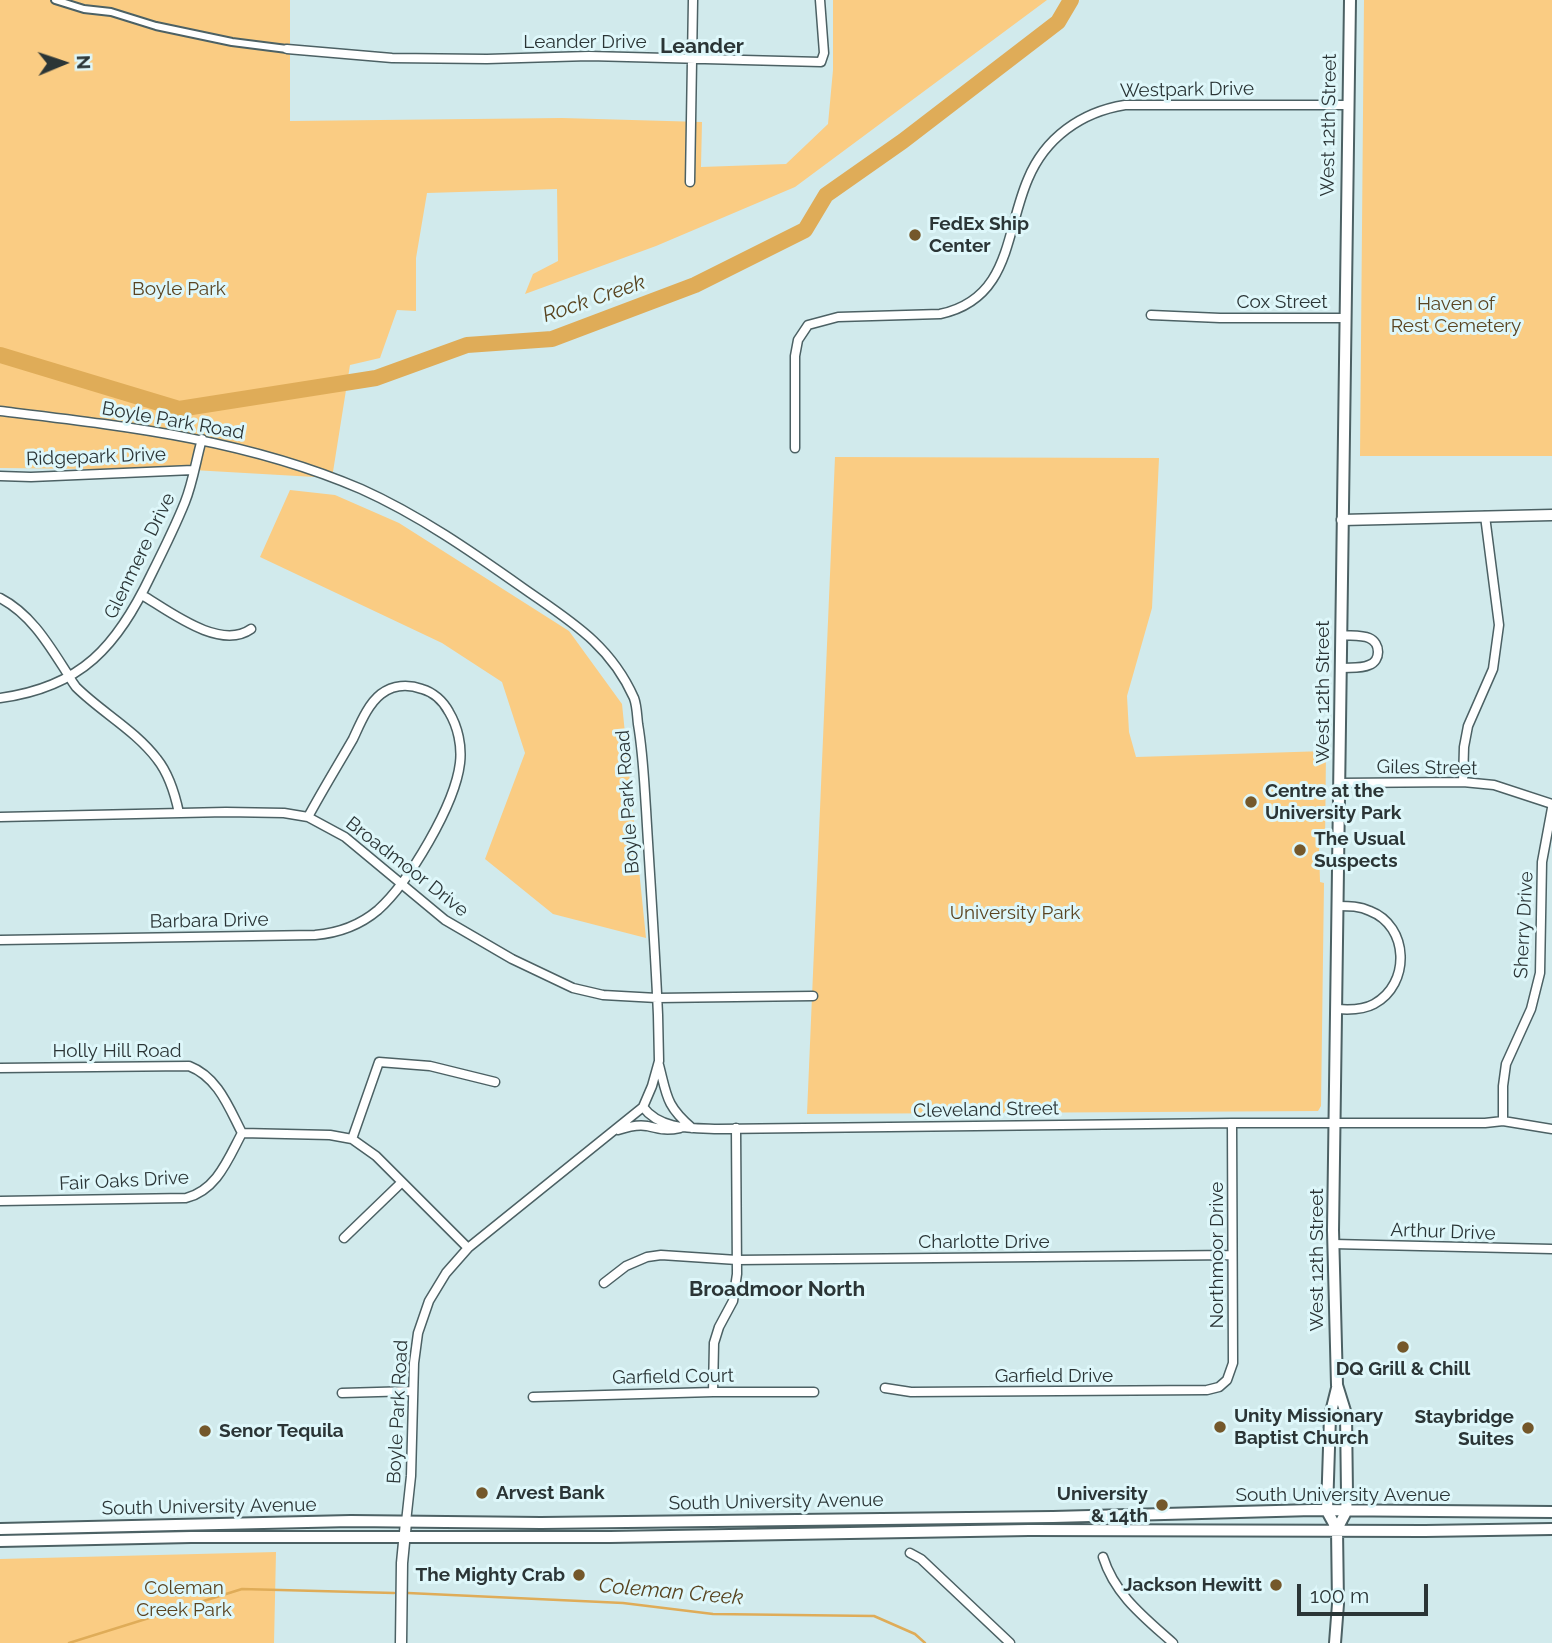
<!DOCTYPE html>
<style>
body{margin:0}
#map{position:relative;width:1552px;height:1643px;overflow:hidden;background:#d1eaec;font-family:Raleway,sans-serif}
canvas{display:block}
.north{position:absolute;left:28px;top:28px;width:70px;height:70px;-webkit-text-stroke:5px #def7fa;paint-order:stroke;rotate:88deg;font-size:19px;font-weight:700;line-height:28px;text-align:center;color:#2b3536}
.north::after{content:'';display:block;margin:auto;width:24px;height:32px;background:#2b3536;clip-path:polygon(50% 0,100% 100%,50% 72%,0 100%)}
.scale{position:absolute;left:1297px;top:1584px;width:131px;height:32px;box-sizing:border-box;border:4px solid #2b3536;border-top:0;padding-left:9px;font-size:21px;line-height:24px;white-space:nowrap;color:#2b3536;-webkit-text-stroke:5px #def7fa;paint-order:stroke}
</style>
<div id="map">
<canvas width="1552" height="1643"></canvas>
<div class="north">N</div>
<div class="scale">100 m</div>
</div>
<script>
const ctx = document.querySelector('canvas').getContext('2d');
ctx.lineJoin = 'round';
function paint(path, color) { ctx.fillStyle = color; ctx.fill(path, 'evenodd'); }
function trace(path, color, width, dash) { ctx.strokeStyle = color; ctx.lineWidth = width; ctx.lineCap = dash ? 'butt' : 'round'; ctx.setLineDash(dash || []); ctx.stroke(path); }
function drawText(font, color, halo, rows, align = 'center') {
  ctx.font = font + ' Raleway,sans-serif'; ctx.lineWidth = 6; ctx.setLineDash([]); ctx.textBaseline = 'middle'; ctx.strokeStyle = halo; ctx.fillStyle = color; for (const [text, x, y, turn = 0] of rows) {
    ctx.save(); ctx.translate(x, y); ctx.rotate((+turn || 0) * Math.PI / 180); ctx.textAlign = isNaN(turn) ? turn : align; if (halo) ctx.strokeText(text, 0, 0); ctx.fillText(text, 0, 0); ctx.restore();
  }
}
paint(new Path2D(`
 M0,0h290v121l272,-3 140,4 -1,45 85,-3 42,-40 5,-54v-70h214l-252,187 -139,59 -131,48 8,-20 25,-13 -1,-72 -130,4 -11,65v53l-19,-1 -17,48 -30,7 -18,113 -139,-8 -193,-2z
 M1364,0h188v456h-192z
 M835,457l324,1 -7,150 -25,88 2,36 7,25 190,-6 -1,93 -6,4 1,34 4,1 -3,223 -3,5 -511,3z
 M290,490l45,5 64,28 170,108 53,73 24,234 -93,-24 -68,-55 40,-106 -23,-71 -60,-39 -182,-86z
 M276,1552l-2,91h-274v-84z`), '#facc83');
trace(new Path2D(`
 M408,1593l215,10 90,11 161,2 41,18 10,9
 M69,1643l173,-54 152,4`), '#dfac58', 2.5);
trace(new Path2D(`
 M0,355l179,54 197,-31 91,-33 85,-6 143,-54 110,-55 21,-35 77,-54 155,-119 13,-22`), '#dfac58', 16);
const pedestrian = new Path2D(`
 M55,0l29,9 27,3 45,14 76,16 55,7`);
const minor = new Path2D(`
 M287,49l105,9 95,1 102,-3 232,6 3,-9 -4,-53
 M690,182l3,-182
 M1151,315l69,3h124
 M0,411c124,15 245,28 361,78 58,26 111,63 162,99 47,33 87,56 111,110 3,8 3,18 4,26 5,29 6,56 8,85 4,69 9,137 12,206l1,46 -7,25 -9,21 -175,141 -22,25 -17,28 -11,32 -4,30 -3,113 -5,46
 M795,448v-92l3,-16 10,-15 30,-8 102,-3c71,-15 65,-82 88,-135 17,-41 53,-67 97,-74h222
 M0,476l31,1 162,-7
 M142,595c27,16 78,56 109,34
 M0,598c31,16 49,47 67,75 3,5 5,9 9,14 25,25 59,43 81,72 12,15 18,35 22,54
 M1340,668c9,-1 21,1 29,-3 12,-4 12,-22 0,-27 -7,-3 -20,-2 -28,-3
 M0,698c82,-11 117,-52 151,-123 12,-24 24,-48 34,-73 8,-20 11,-42 17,-63
 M1463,782l1,-35 4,-21 25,-57 6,-44 -14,-109
 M1340,783l123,-1 31,3 58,19
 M0,817l226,-5 58,1 24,4 37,20 100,83 67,39 61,29 30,7 54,3 156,-2
 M0,940l315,-5c24,-2 44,-9 63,-25 31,-28 77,-105 82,-147 2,-17 -2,-36 -11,-51 -6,-11 -16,-20 -27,-23 -14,-5 -29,-4 -41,5 -13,10 -21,30 -28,45 -15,26 -31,52 -45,78
 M1337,1009c12,1 26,1 37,-5 37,-20 35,-78 -4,-93 -10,-5 -21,-5 -32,-5
 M659,1065c8,31 7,41 33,63
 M0,1068l189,-2c29,11 40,42 53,67
 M643,1107c17,23 49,21 75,22l514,-6h253l18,-2 49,8
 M1503,1121v-35l3,-22 25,-55 9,-36 2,-111 10,-54
 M618,1130c9,-3 19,-6 29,-4 13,3 19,5 33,2
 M242,1133l88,2 22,4 24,17 92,92
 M352,1139l27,-77 51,4 65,16
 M0,1201l186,-3c31,-8 42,-39 56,-65
 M344,1238l57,-55
 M1333,1244l219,5
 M604,1283l22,-17 21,-9 14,-2 76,5 495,-5
 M885,1388l26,4 296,-2 12,-3 8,-7 6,-17 -1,-240
 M713,1392l1,-49 5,-16 14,-26 4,-27 -1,-146
 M342,1393l71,-2
 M533,1397l180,-5h101
 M910,1553l11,6 89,84
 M1103,1557c12,38 41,60 70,86`);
const tertiary = new Path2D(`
 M1342,520l210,-5
 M401,1643l1,-80 4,-41`);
const secondary = new Path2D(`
 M1337,1388l-7,28 -3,95 10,18
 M0,1529l351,-8 190,2 512,-6 260,-7 239,2
 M0,1541l191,-4h419l419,-7 396,1 127,-2
 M1335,1643l3,-39 -1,-75 9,-17 1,-18 -1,-80 -9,-29 -4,-155 17,-1230`);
trace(pedestrian, '#4c6164', 10);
trace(minor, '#4c6164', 11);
trace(tertiary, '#4c6164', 13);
trace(secondary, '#4c6164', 14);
trace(pedestrian, '#fff', 6);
trace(minor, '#fff', 8);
trace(tertiary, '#fff', 10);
trace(secondary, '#fff', 10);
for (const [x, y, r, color] of [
 [915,235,7,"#74582b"],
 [1251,802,7,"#74582b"],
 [1300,850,7,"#74582b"],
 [1403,1347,7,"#74582b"],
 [1220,1427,7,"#74582b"],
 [1528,1428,7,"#74582b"],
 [205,1431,7,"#74582b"],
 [482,1493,7,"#74582b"],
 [1162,1505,7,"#74582b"],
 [579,1575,7,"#74582b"],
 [1276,1585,7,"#74582b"]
]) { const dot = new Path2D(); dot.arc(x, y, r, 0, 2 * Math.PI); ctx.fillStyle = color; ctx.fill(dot); trace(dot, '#def7fa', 2.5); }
drawText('19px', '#2b3536', '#def7fa', [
 ["Leander Drive",585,42],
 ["Westpark Drive",1187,90,-1],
 ["West 12th Street",1329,125,-89],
 ["Cox Street",1282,302],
 ["Boyle Park Road",173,421,10],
 ["Ridgepark Drive",96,457,-2],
 ["Glenmere Drive",140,556,-64],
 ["West 12th Street",1323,692,-90],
 ["Giles Street",1427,768,1],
 ["Boyle Park Road",628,802,-94],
 ["Broadmoor Drive",407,867,38],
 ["Barbara Drive",209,921,-1],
 ["Sherry Drive",1524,925,-87],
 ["Holly Hill Road",117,1051],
 ["Cleveland Street",986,1110,-1],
 ["Fair Oaks Drive",124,1181,-3],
 ["Arthur Drive",1443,1232,2],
 ["Charlotte Drive",984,1242],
 ["Northmoor Drive",1217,1255,-90],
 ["West 12th Street",1317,1260,-90],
 ["Garfield Drive",1054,1376],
 ["Garfield Court",673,1377,-1],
 ["Boyle Park Road",398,1412,-87],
 ["South University Avenue",1343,1495],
 ["South University Avenue",776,1502,-1],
 ["South University Avenue",209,1507,-1]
]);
drawText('bold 19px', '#2b3536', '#def7fa', [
 ["FedEx Ship",929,224],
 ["Center",929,246],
 ["Centre at the",1265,791],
 ["University Park",1265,813],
 ["The Usual",1314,839],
 ["Suspects",1314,861],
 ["DQ Grill & Chill",1403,1369,"center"],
 ["Unity Missionary",1234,1416],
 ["Baptist Church",1234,1438],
 ["Staybridge",1514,1417,"right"],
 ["Suites",1514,1439,"right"],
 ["Senor Tequila",219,1431],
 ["Arvest Bank",496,1493],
 ["University",1148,1494,"right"],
 ["& 14th",1148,1516,"right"],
 ["The Mighty Crab",565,1575,"right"],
 ["Jackson Hewitt",1262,1585,"right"]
], 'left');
drawText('19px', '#5a4421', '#def7fa', [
 ["Boyle Park",179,289],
 ["Haven of",1456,304],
 ["Rest Cemetery",1456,326],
 ["University Park",1015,913],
 ["Coleman",184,1588],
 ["Creek Park",184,1610]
]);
drawText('bold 21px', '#2b3536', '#def7fa', [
 ["Leander",702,47],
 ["Broadmoor North",777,1290]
]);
drawText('italic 21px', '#594420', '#def7fa', [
 ["Rock Creek",594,299,-19],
 ["Coleman Creek",671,1592,5]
]);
</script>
